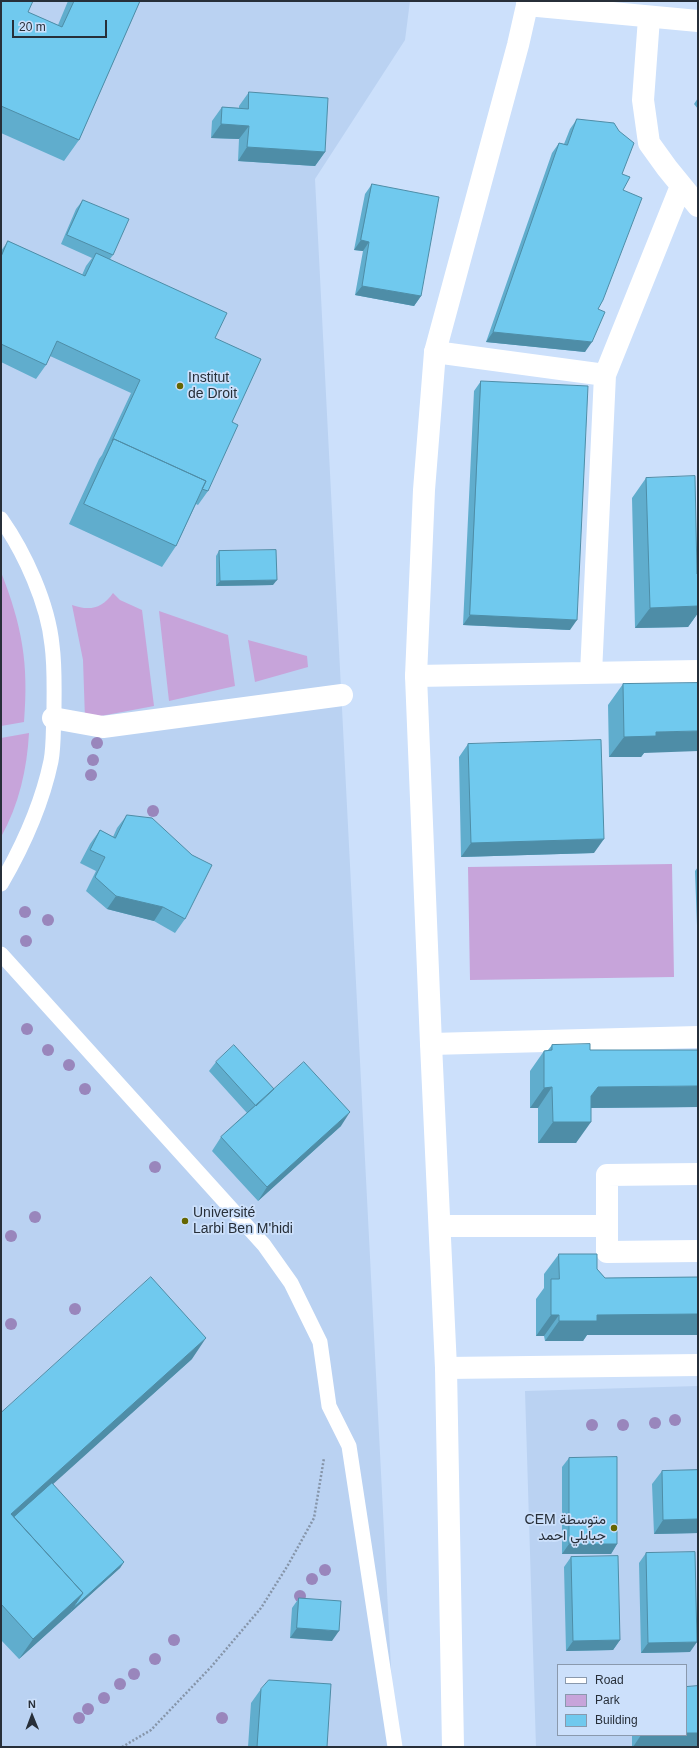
<!DOCTYPE html>
<meta charset="utf-8">
<style>
body{margin:0}
#map{position:relative;width:699px;height:1748px;overflow:hidden;background:#cce0fb;font-family:Helvetica,sans-serif}
canvas{display:block}
.frame{position:absolute;inset:0;border:2px solid #272f39;pointer-events:none}
.legend{position:absolute;left:557px;top:1664px;width:130px;height:72px;box-sizing:border-box;background:#cce0fb;border:1px solid #8a99ad;margin:0;padding:5px 7px;list-style:none;font-size:12px;color:#272f39}
.legend li{display:flex;align-items:center;gap:8px;height:20px}
.legend b{width:20px;border:1px solid #8a99ad}
.north{position:absolute;left:12px;top:1696px;width:40px;height:40px;-webkit-text-stroke:3px #cce0fb;paint-order:stroke;rotate:359deg;font-size:11px;font-weight:700;line-height:16px;text-align:center;color:#272f39}
.north::after{content:'';display:block;margin:auto;width:14px;height:18px;background:#272f39;clip-path:polygon(50% 0,100% 100%,50% 72%,0 100%)}
.scale{position:absolute;left:12px;top:20px;width:95px;height:18px;box-sizing:border-box;border:2px solid #272f39;border-top:0;padding-left:5px;font-size:12px;line-height:14px;white-space:nowrap;color:#272f39;-webkit-text-stroke:3px #cce0fb;paint-order:stroke}
</style>
<div id="map">
<canvas width="699" height="1748"></canvas>
<div class="frame"></div>
<ul class="legend">
<li><b style="height:5px;background:#fff"></b>Road</li>
<li><b style="height:11px;background:#c7a4da"></b>Park</li>
<li><b style="height:11px;background:#70c9ee"></b>Building</li>
</ul>
<div class="north">N</div>
<div class="scale">20 m</div>
</div>
<script>
const ctx = document.querySelector('canvas').getContext('2d');
ctx.lineJoin = 'round';
function paint(path, color) { ctx.fillStyle = color; ctx.fill(path, 'evenodd'); }
function trace(path, color, width, dash) { ctx.strokeStyle = color; ctx.lineWidth = width; ctx.lineCap = dash ? 'butt' : 'round'; ctx.setLineDash(dash || []); ctx.stroke(path); }
function drawText(font, color, halo, rows, align = 'center') {
  ctx.font = font + ' Helvetica,Vazirmatn,sans-serif'; ctx.lineWidth = 3.5; ctx.setLineDash([]); ctx.textBaseline = 'middle'; ctx.strokeStyle = halo; ctx.fillStyle = color; for (const [text, x, y, turn = 0] of rows) {
    ctx.save(); ctx.translate(x, y); ctx.rotate((+turn || 0) * Math.PI / 180); ctx.textAlign = isNaN(turn) ? turn : align; if (halo) ctx.strokeText(text, 0, 0); ctx.fillText(text, 0, 0); ctx.restore();
  }
}
paint(new Path2D(`
 M1,1h409l-5,39 -90,139 80,1568h-394z
 M698,1386v361h-162l-11,-356zM558,1665h128v70h-128z`), '#bad2f2');
paint(new Path2D(`
 M1,572c21,54 28,91 23,150l-23,4z
 M113,593l7,7 22,10 12,96 -69,13 -2,-59 -11,-55c17,6 30,4 41,-12z
 M159,611l69,24 7,51 -66,15z
 M248,640l59,16 1,11 -53,15z
 M29,733c-2,36 -10,72 -28,104v-99z
 M672,864l2,113 -204,3 -2,-113z`), '#c7a4da');
trace(new Path2D(`
 M122,1747l29,-17 60,-63 50,-59 27,-43 26,-47 10,-60`), '#8695a9', 2.5, [2, 2]);
trace(new Path2D(`
 M1,519c24,34 47,85 51,126 3,22 2,45 2,67 -1,16 0,33 -3,49 -9,43 -28,85 -50,123
 M1,954l263,291 27,38 29,59 9,64 20,40 46,301`), '#fff', 15);
trace(new Path2D(`
 M53,718l50,9 239,-32`), '#fff', 22);
trace(new Path2D(`
 M527,5l171,16
 M649,18l-6,82 6,43 18,25 31,38
 M435,352l170,23 -14,298
 M605,375l76,-189
 M416,676l282,-5
 M431,1044l267,-7
 M440,1226h167v-51l91,-1
 M607,1226v26l91,-1
 M446,1368l252,-3`), '#fff', 22);
trace(new Path2D(`
 M453,1747l-7,-379 -15,-324 -15,-368 8,-186 11,-138 83,-307 10,-44`), '#fff', 22);
ctx.fillStyle = '#9986bc';
for (const [x, y] of [
 [97,743],
 [93,760],
 [91,775],
 [153,811],
 [25,912],
 [48,920],
 [26,941],
 [27,1029],
 [48,1050],
 [69,1065],
 [85,1089],
 [155,1167],
 [35,1217],
 [11,1236],
 [75,1309],
 [11,1324],
 [675,1420],
 [655,1423],
 [592,1425],
 [623,1425],
 [325,1570],
 [312,1579],
 [300,1596],
 [174,1640],
 [155,1659],
 [134,1674],
 [120,1684],
 [104,1698],
 [88,1709],
 [79,1718],
 [222,1718]
]) { ctx.beginPath(); ctx.arc(x, y, 6, 0, 2 * Math.PI); ctx.fill(); }
paint(new Path2D(`
 M1,1l57,24 10,-24h72l-61,139 -15,21 -63,-28z
 M249,92l76,60 -10,14 -77,-5 1,-22 -28,-1 1,-17 10,-14 17,1v-2z
 M698,98v11l-4,-5z
 M577,119l45,55 1,16 -25,119 -13,43 -99,-10 66,-189 7,-10 5,1 6,-15z
 M372,184l49,112 -7,10 -59,-11 8,-44 -9,-1 11,-56z
 M83,200l30,55 -3,4 105,79 17,84 -24,69 -10,14 -2,-1 -20,42 -14,21 -93,-43 30,-65 3,-4 29,-62 -81,-37 -4,9 -10,14 -35,-17v-111l7,-10 74,34 4,-9 6,-8 -31,-14 15,-35z
 M481,381l89,249 -107,-5 11,-234z
 M646,478l51,96h1v39l-10,14 -53,1 -3,-130z
 M219,551l54,34 -57,1v-30z
 M623,684l21,69 -3,4h-32l-1,-52z
 M468,744l126,109 -133,4 -2,-100z
 M127,815l58,104 -10,14 -21,-12 -47,-12 -21,-18 10,-20 -16,-8 10,-19 10,-14 13,7 4,-9z
 M698,867v86l-3,-82z
 M552,1045l38,5 108,57 -107,1 -15,35h-38v-35h-8v-37l14,-20 4,-1z
 M216,1062l58,27 67,37 -83,75 -46,-50 9,-14 26,-24 -38,-42z
 M559,1254l38,15 8,9 93,-1v58h-111l-4,6h-38l-1,-5h-8v-37l8,-11v-14z
 M192,1359l-140,125 72,78 -4,6 -101,91 -18,-19v-227z
 M569,1458l48,86 -6,10h-49v-87z
 M698,1470v63l-44,1 -2,-50 10,-13z
 M646,1553l44,99 -49,1 -2,-90z
 M571,1557l49,83 -7,10 -47,1 -2,-84z
 M299,1598l33,43 -42,-3 2,-30z
 M261,1689l66,58h-79l3,-44z
 M632,1735h54l-4,12h-50z`), '#60adcd');
paint(new Path2D(`
 M221,124l28,2 -10,13 -28,-1z
 M247,147l78,5 -10,14 -77,-5z
 M361,240l8,2 -6,9 -9,-1z
 M362,286l59,10 -7,10 -59,-11z
 M493,332l99,10 -7,10 -99,-10z
 M277,580l-4,5 -57,1 4,-5z
 M698,606v7l-10,14 -53,1 15,-20z
 M470,615l107,5 -7,10 -107,-5z
 M698,731v20l-54,2 -3,4h-32l15,-20 32,-5z
 M604,839l-10,14 -133,4 10,-14z
 M116,896l47,11 -9,14 -47,-12z
 M698,1086v21l-114,1 7,-12 7,-9z
 M552,1087l-14,21h-8l14,-20z
 M350,1112l-9,14 -83,75 9,-14z
 M553,1122h38l-15,21h-38z
 M698,1314v21h-111l-4,6h-38l14,-20 38,-6z
 M551,1315h8l-15,21h-8z
 M206,1338l-14,21 -191,172 10,-17z
 M698,1519v14l-44,1 9,-14z
 M569,1544h48l-6,10h-49z
 M124,1562l-4,6 -51,46 3,-5z
 M83,1593l-14,21 -50,45 14,-20z
 M297,1628l42,3 -7,10 -42,-3z
 M620,1640l-7,10 -47,1 7,-10z
 M697,1642l-7,10 -49,1 7,-10z
 M686,1733h12v14h-65l8,-12h45z`), '#4e8da7');
const building = new Path2D(`
 M1,1h32l-5,11 34,15 12,-26h66l-61,139 -78,-34z
 M249,92l79,6 -3,54 -78,-5 2,-21 -28,-2 1,-17 26,2z
 M577,119l37,4 5,8 15,12 -12,31 8,3 -7,13 19,8 -39,102 -5,9 7,3 -13,30 -99,-10 66,-189 8,2z
 M372,184l67,13 -18,99 -59,-10 7,-44 -8,-2z
 M83,200l46,19 -16,36 -46,-20z
 M8,241l77,35 11,-23 131,60 -12,25 46,21 -29,63 6,3 -30,66 -6,-2 4,-8 -92,-42 -2,2 28,-61 -83,-39 -11,24 -45,-21v-87z
 M481,381l107,5 -11,234 -107,-5z
 M114,439l92,42 -30,65 -92,-42z
 M695,476l2,98h1v32l-48,2 -4,-130z
 M276,550l1,30 -57,1 -1,-30z
 M698,683v48l-42,1v4l-32,1 -1,-53z
 M601,740l3,99 -133,4 -3,-99z
 M127,815l25,3 40,37 20,10 -27,54 -22,-12 -47,-11 -21,-19 10,-20 -15,-7 10,-20 15,8z
 M590,1044v6h108v36l-100,1 -7,9v26h-38l-1,-35 -8,1v-37l8,-1v-5z
 M234,1045l40,44 -18,17 -40,-44z
 M304,1062l46,50 -83,75 -46,-50z
 M559,1254h38v15l8,9 93,-1v37l-101,1v6h-38v-6h-8v-36h8z
 M151,1277l55,61 -195,176 72,79 -50,46 -32,-35v-191z
 M617,1457v87h-48v-86z
 M698,1470v49l-35,1 -1,-49z
 M52,1483l72,79 -52,47 11,-16 -69,-76z
 M695,1552l2,90 -49,1 -2,-90z
 M618,1556l2,84 -47,1 -2,-84z
 M299,1598l42,3 -2,30 -42,-3z
 M269,1680l62,4 -4,63h-70l4,-58z
 M698,1686v47h-12v-46z`);
paint(building, '#70c9ee');
trace(building, '#4e8da7', 1);
for (const [x, y, r, color] of [
 [180,386,4,"#656601"],
 [185,1221,4,"#656601"],
 [614,1528,4,"#656601"]
]) { const dot = new Path2D(); dot.arc(x, y, r, 0, 2 * Math.PI); ctx.fillStyle = color; ctx.fill(dot); trace(dot, '#cce0fb', 1.5); }
drawText('14px', '#272f39', '#cce0fb', [
 ["Institut",188,378],
 ["de Droit",188,394],
 ["Université",193,1213],
 ["Larbi Ben M'hidi",193,1229],
 ["CEM متوسطة",606,1520,"right"],
 ["جبايلي احمد",606,1536,"right"]
], 'left');
</script>
